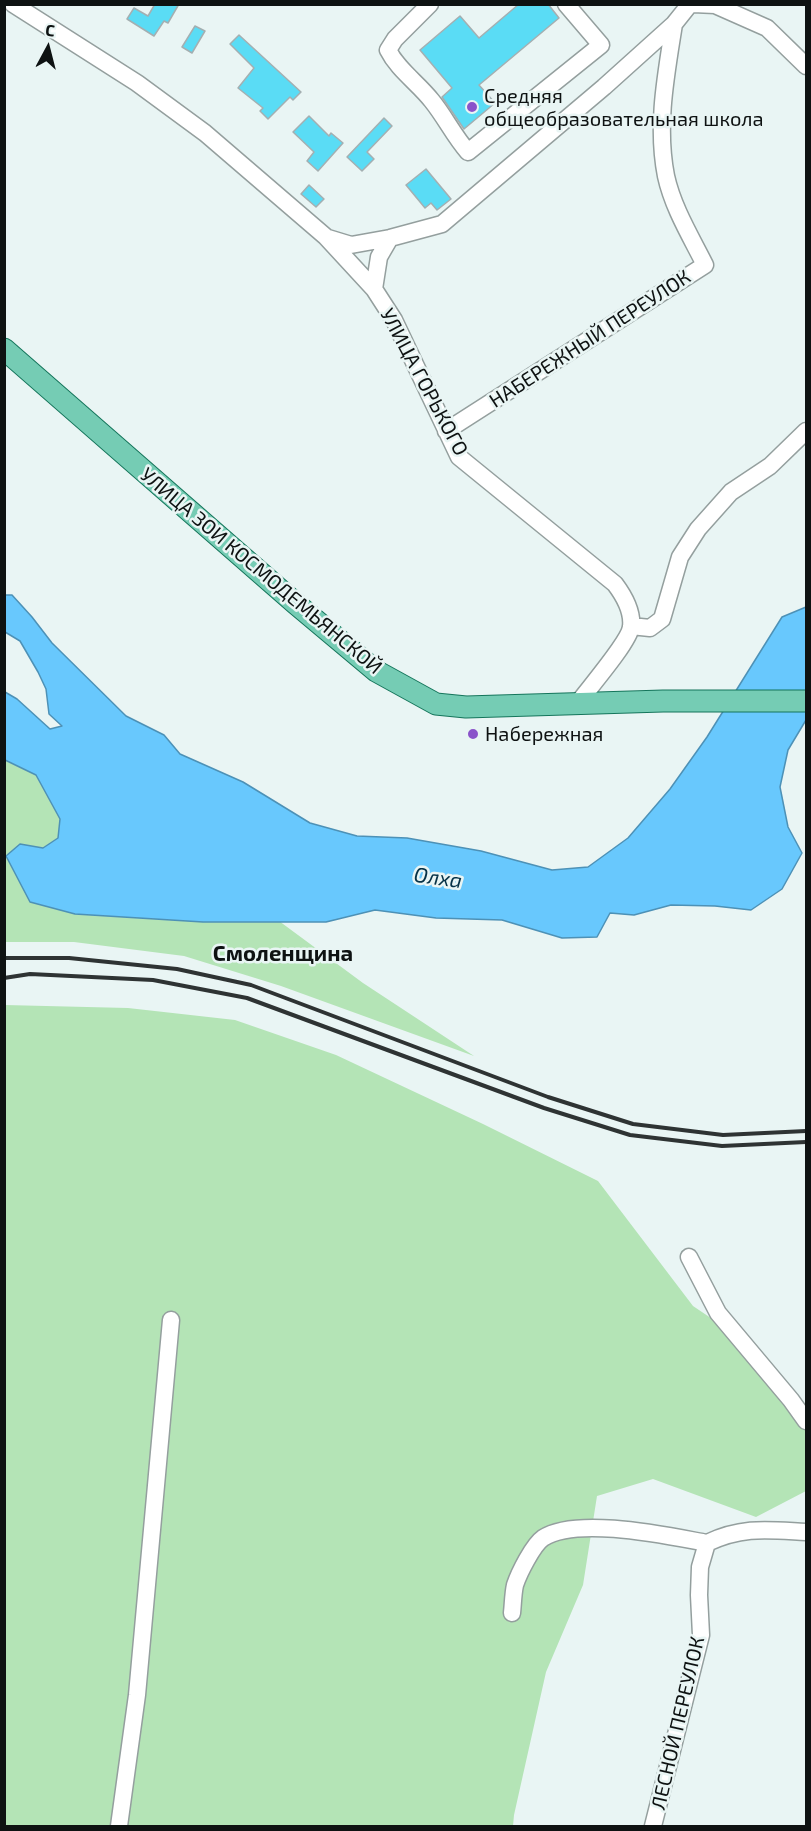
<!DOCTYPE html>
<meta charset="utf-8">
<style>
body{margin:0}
#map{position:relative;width:811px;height:1831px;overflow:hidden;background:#e9f5f4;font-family:"Exo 2",sans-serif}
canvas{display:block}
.frame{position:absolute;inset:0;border:6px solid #0e1212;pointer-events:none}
.north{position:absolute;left:18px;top:18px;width:60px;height:60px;-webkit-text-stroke:4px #e9f5f4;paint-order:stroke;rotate:7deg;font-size:16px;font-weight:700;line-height:24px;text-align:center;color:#0e1212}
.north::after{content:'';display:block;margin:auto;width:21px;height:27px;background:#0e1212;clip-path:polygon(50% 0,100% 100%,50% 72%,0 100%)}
</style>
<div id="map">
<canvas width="811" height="1831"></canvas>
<div class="frame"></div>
<div class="north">С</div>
</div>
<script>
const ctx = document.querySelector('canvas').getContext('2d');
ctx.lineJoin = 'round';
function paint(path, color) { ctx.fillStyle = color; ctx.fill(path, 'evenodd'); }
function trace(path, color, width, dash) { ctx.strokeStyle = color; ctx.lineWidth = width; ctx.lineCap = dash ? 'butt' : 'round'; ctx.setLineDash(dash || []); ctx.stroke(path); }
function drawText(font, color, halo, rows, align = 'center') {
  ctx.font = font + ' "Exo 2",sans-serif'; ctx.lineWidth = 5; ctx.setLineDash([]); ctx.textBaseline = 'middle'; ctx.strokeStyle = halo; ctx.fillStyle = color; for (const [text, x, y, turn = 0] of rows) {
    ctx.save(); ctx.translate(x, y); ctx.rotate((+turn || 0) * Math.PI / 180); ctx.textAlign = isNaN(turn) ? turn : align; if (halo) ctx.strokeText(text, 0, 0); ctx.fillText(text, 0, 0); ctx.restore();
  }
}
paint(new Path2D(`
 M4,760l32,15 24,44 -2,19 -15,10 -23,-4 55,70 128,8 76,-1 84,62 111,73 -193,-70 -97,-30 -110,-14h-69z
 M5,1005l123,3 107,12 101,35 147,69 115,57 95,125 58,39 55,83v63l-50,26 -103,-38 -56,17 -14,89 -37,87 -32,143 -1,11h-508z`), '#b4e4b6');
const water = new Path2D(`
 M5,595h7l20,22 20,26 74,73 38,19 16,19 63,28 67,41 47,13 50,2 74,13 71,19 36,-3 40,-29 42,-49 37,-52 75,-120 24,-10v113l-18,30 -8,37 8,40 14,26 -20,36 -31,21 -36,-4 -44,-1 -37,10 -24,-2 -13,24 -35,1 -60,-18 -66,-2 -61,-8 -49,12h-123l-128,-8 -45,-12 -24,-46 14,-12 23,4 15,-10 2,-19 -24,-44 -31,-15v-68l12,7 33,30 12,-3 -13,-12 -3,-25 -8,-17 -18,-31 -15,-9z`);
paint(water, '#68c8fd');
trace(water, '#4d91b6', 1.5);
const building = new Path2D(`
 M155,4h24l-11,19 -4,-2 -10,15 -27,-17 7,-11 14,8z
 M519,4h29l11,14 -80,67 16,18 -31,26 -22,-32 10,-9 -32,-38 40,-34 19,22z
 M195,26l10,5 -13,22 -10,-6z
 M239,35l62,57 -8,8 -3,-3 -22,22 -8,-8 3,-3 -25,-20 16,-20 -24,-24z
 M309,116l20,20 2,-3 12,10 -25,28 -11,-10 7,-9 -21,-20z
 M384,118l8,8 -25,26 7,7 -12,12 -15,-14z
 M426,169l25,30 -14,11 -6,-7 -6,5 -19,-23z
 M309,185l15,14 -8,8 -15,-13z`);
paint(building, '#5adcf5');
trace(building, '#a4afb1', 1.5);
const minor = new Path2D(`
 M13,4l124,79 68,50 121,104 48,52 20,31 65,137 156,127c9,12 18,27 16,43 -2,15 -42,61 -53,76
 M430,4l-35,35 -7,11c10,20 30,33 44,51 13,16 22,35 36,51l133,-107 -35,-41
 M693,4l22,1 52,23 39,38
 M328,238l23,7 39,-7 52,-14 162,-137 70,-63 16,-20
 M374,289l5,-32 11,-19
 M446,431l259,-166c-14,-28 -32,-57 -39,-89 -10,-51 0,-101 8,-152
 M631,626l19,2 12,-9 18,-62 18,-28 33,-37 39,-26 36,-35
 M689,1257l29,56 73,87 15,21
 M512,1613c1,-9 1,-19 3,-28 4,-12 18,-40 28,-47 34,-22 125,-2 164,5
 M119,1826l18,-131 34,-375
 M653,1826l48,-191 -2,-40 1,-28 7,-24c36,-17 61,-13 99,-11`);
const major = new Path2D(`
 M4,349l291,254 81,68 60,33 30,3 197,-6h143`);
trace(minor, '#949f9e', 19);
trace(major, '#15755b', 23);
trace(minor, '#fff', 16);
trace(major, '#75ccb4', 21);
trace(new Path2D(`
 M4,958h65l108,11 74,16 297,112 85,27 90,11 83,-4
 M4,978l26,-4 123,6 94,18 297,110 86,27 92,11 84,-4`), '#2e3333', 4);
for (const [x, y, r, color] of [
 [472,107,6,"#8a53ca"],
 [473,734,6,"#8a53ca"]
]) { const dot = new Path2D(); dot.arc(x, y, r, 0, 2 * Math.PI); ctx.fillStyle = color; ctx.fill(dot); trace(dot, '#e9f5f4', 2); }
drawText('20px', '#0e1212', '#e9f5f4', [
 ["Средняя",484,96],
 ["общеобразовательная школа",484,119],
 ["Набережная",485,734]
], 'left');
drawText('20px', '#0e1212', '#e9f5f4', [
 ["НАБЕРЕЖНЫЙ ПЕРЕУЛОК",590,339,-33],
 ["УЛИЦА ГОРЬКОГО",424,382,62],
 ["УЛИЦА ЗОИ КОСМОДЕМЬЯНСКОЙ",261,571,40],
 ["ЛЕСНОЙ ПЕРЕУЛОК",678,1723,-77]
]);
drawText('italic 21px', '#063247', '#e9f5f4', [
 ["Олха",438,878,8]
]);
drawText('bold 22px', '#0e1212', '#e9f5f4', [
 ["Смоленщина",283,954]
]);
</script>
